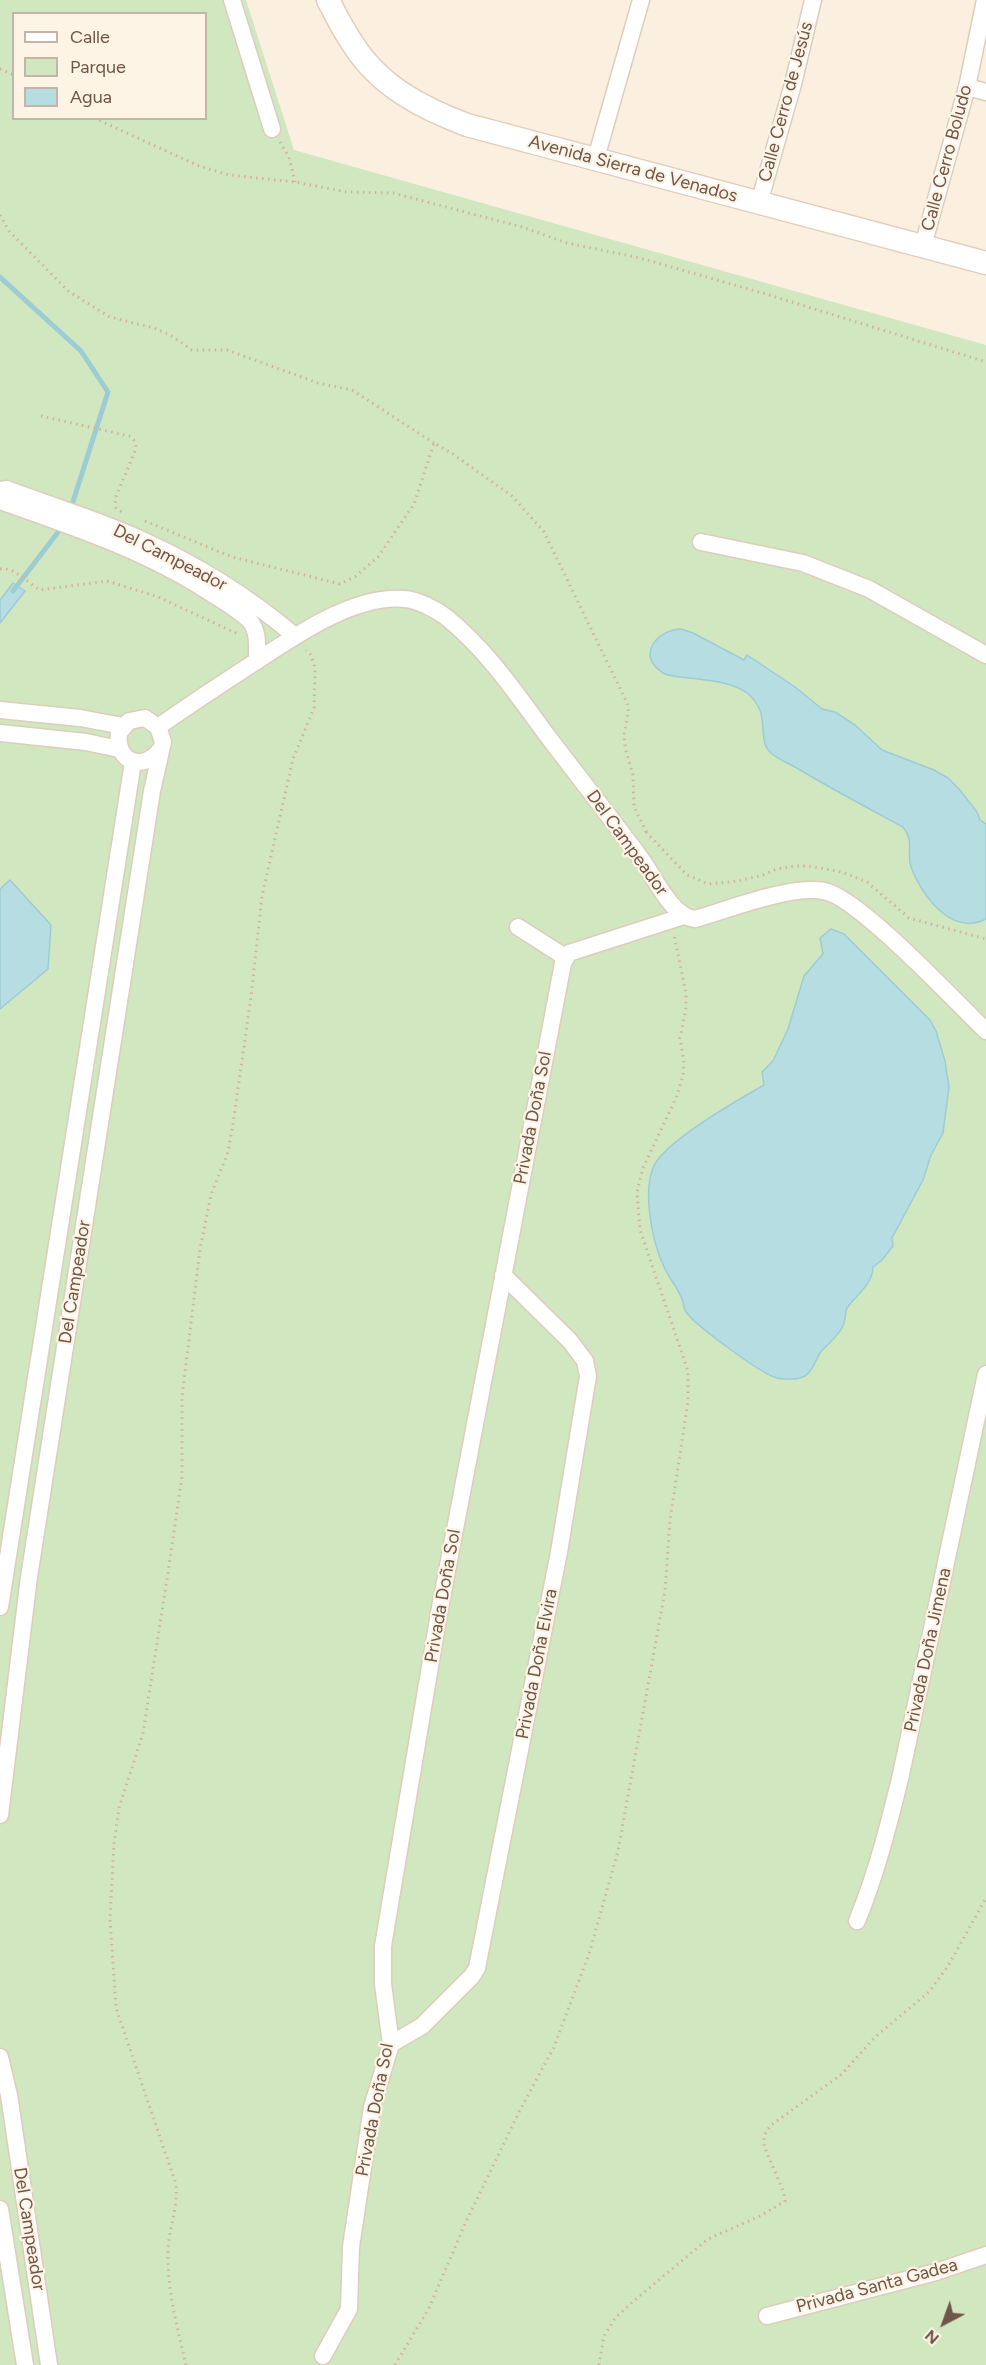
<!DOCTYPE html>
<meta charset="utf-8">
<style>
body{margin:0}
#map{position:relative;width:986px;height:2365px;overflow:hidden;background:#fbf0e0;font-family:Figtree,sans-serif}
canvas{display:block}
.legend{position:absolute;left:12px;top:12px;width:195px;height:108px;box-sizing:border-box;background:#fef4e5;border:2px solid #c5b5a7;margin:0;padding:8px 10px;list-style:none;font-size:18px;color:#705649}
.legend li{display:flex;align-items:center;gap:12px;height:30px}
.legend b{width:30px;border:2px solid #c5b5a7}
.north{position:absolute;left:914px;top:2293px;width:60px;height:60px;-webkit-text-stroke:4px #fef4e5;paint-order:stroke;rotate:221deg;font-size:16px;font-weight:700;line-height:24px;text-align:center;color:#705649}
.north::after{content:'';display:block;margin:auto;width:21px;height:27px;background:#705649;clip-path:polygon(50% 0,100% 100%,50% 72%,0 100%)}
</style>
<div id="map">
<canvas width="986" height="2365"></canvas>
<ul class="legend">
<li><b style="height:8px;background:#fff"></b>Calle</li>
<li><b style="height:16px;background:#d0e7c0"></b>Parque</li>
<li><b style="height:16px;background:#b6dde2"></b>Agua</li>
</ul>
<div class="north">N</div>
</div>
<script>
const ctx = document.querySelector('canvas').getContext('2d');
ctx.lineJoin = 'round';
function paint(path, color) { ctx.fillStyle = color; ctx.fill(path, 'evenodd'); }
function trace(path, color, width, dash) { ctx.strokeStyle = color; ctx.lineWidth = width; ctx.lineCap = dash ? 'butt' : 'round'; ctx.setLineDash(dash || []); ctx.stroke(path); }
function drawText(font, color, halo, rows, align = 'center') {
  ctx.font = font + ' Figtree,sans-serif'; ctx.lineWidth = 4.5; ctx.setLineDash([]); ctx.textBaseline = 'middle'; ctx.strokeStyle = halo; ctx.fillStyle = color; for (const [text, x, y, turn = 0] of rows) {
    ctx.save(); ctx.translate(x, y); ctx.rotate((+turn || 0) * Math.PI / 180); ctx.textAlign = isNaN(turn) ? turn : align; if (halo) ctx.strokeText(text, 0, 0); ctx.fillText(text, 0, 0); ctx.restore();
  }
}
paint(new Path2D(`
 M0,0h246l48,150 692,195v2020h-986zM14,14h192v104h-192z`), '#d0e7c0');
const water = new Path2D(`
 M13,583l12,8 -25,32v-23z
 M681,629l12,4 51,27 3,-5 48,32 27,22 13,3 20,13 27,25 52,20 14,8 11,11 18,23 3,8 6,4v95c-34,18 -65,-24 -75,-52 -5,-16 4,-25 -8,-40 -37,-20 -73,-39 -108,-60 -8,-4 -17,-8 -24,-14 -16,-15 2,-39 -24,-60 -15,-12 -48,-14 -67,-16 -5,-1 -12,-1 -17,-4 -27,-17 -7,-43 18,-44z
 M10,880l41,45 -3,44 -48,40v-120z
 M831,929l13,5 86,86 6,11 9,30 4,26 -6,46 -12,22 -8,25 -31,58 1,8 -11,14 -9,7c0,17 -17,28 -26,41 -2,4 -1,12 -4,18 -5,11 -16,18 -23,27 -5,8 -7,18 -15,23 -7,4 -23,4 -31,1 -16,-6 -78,-51 -88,-65 -3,-4 -2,-8 -4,-13 -4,-11 -13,-21 -18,-32 -12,-26 -25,-85 -5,-109 21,-25 77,-57 105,-73l-2,-13 11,-11 15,-32 16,-53 19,-22 -3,-16z`);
paint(water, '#b6dde2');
trace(water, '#9dccd4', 1.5);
trace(new Path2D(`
 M0,277l81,74 27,41 -38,119
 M13,591l49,-64`), '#9dccd4', 5);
const street = new Path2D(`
 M232,0l40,129
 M967,87l19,5
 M596,158l45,-158
 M759,203l34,-119 20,-84
 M923,246l44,-159 18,-87
 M0,490l7,-1c44,17 90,30 133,50 56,25 109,58 155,97
 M0,499l3,3c71,25 143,49 206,90 13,8 30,18 41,29 9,11 7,27 7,40
 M701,542l102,21 66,26 117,66
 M0,710l80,8 43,8
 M158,727c30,-21 60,-41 91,-61 42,-27 103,-72 156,-67 13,1 30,10 41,18 40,32 70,76 100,117 32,42 65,84 96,126 13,18 30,57 53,59 35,-10 95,-34 129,-28 33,5 133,112 162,140
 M0,733l86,9 33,7
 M518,927l47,30
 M0,1607l133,-845
 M0,1815l29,-238 123,-786 11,-49 -5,-15 -13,-9 -16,3 -10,12c-4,29 24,39 41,17
 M857,1921c19,-46 31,-94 43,-142l86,-405
 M391,2044l31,-18 50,-50 5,-8 82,-416 29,-176 -3,-15 -15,-20 -67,-66
 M0,2057l9,38 40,270
 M0,2209l25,156
 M767,2316l169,-44 50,-17
 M323,2356l26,-47 2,-62 21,-140 19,-63 -8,-60v-38l56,-333 124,-650 6,-10 115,-37`);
const secondary = new Path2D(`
 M328,0c8,15 15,30 25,44 26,42 69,64 114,81l519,138`);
trace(street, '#deccbc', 19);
trace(secondary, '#e3cdbb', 25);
trace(new Path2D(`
 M0,69l14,6
 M94,118l105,48 30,9 66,7 52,10 46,1 129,34 45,16 73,15 126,36 220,68
 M280,142l9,15 6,25
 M0,215l9,16 59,60 42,26 44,11 16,7 22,15h35l91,33 34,7 82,53
 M41,416l88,20c6,4 8,8 6,15l-20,48 1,9 6,4
 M145,521l87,36 108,27 16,-8 22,-19 36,-53 20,-61 19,11 59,42 32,36 85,175 -5,28 1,12 8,28 1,32 12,24 -1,5
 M0,569c16,-2 27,14 40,21l67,-9 49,15 82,38
 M646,832l41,43 21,9 30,-3 25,-6 14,-6 17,-3h14l34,6 25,10 42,36 77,21
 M186,2365c-8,-35 -19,-75 -18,-111 0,-25 10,-43 8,-70l-60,-176 -6,-89 4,-76 5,-35 24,-75 24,-154 15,-102v-80l18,-148 11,-54 17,-43 5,-28 18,-127 11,-101 31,-137 21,-51 1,-40 -4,-13 -5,-5
 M395,2365l34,-57 35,-82 55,-114 35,-65 35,-93 29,-103 47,-260 5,-71 18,-119v-30l-48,-141 -3,-38 6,-24 33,-70 7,-22 1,-13 -4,-25 6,-30v-15l-12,-58
 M599,2365l5,-29 12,-19 20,-18 72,-60 52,-23 25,-15 -1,-8 -20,-47v-10l6,-10 72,-52 33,-37 54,-45 19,-26 38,-68`), '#d3b19d', 3, [1.5, 4.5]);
trace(street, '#fff', 16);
trace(secondary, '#fff', 22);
drawText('18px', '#705649', '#fef4e5', [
 ["Calle Cerro de Jesús",786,102,-75],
 ["Calle Cerro Boludo",947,158,-75],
 ["Avenida Sierra de Venados",633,169,15],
 ["Del Campeador",170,558,27],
 ["Del Campeador",627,843,54],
 ["Privada Doña Sol",533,1118,-79],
 ["Del Campeador",75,1282,-81],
 ["Privada Doña Sol",443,1596,-80],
 ["Privada Doña Jimena",928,1650,-78],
 ["Privada Doña Elvira",537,1664,-79],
 ["Privada Doña Sol",375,2110,-79],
 ["Del Campeador",29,2229,81],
 ["Privada Santa Gadea",877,2286,-15]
]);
</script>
